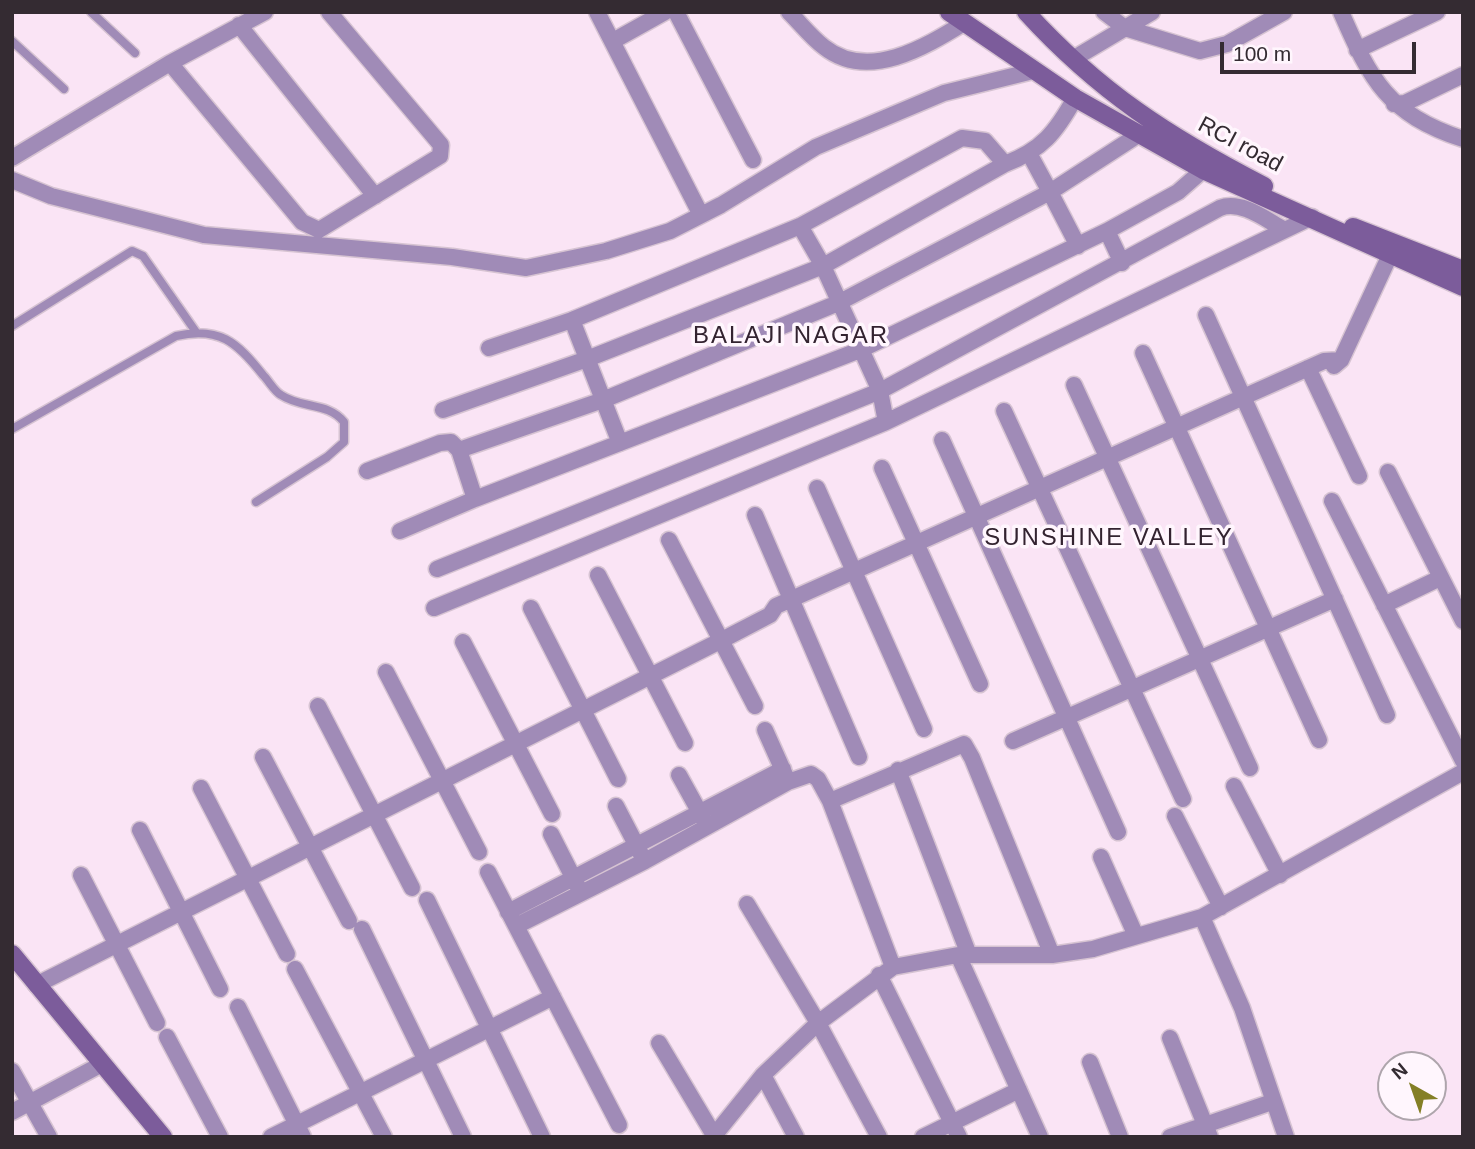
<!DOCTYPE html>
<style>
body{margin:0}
#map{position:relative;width:1475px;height:1149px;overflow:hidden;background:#fae4f5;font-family:Arial,sans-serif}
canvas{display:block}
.frame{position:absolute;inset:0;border:14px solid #342b32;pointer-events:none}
.north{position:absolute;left:1377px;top:1051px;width:70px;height:70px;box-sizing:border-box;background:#fff6fd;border:2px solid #aea5ac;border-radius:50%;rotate:320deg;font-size:19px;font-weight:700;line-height:28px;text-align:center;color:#342b32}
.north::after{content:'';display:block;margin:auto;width:24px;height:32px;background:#847f26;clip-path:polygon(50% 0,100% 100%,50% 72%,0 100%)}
.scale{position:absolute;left:1220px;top:42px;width:196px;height:32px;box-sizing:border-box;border:4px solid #342b32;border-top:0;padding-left:9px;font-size:21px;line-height:24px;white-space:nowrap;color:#342b32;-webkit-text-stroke:5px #fff6fd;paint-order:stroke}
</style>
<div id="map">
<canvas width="1475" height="1149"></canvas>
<div class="frame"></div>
<div class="north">N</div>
<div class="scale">100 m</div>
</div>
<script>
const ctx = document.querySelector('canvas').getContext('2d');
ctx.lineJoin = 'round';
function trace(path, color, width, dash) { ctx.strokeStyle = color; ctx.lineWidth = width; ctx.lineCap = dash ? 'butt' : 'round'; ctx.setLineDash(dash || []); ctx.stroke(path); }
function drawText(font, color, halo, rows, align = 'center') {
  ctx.font = font + ' Arial,sans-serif'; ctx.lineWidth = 7; ctx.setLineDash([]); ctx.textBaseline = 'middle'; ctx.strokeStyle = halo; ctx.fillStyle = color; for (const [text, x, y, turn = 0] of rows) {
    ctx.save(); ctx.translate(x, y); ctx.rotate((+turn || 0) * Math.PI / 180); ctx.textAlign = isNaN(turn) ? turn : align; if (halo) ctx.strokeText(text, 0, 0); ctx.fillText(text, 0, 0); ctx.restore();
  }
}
const lane = new Path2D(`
 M91,12l44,41
 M12,41l52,48
 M12,326l120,-75 11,5 53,76
 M12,429l164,-93c43,-10 61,6 87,39 6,6 11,16 18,20 21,14 47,7 63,27v20l-17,15 -71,45`);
const street = new Path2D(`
 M597,12l104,203
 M676,12l77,148
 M789,12c12,12 22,25 35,35 44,35 101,0 140,-24
 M1104,12l21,16 75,23 27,-7 57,-32
 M1341,12c30,69 47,102 122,127
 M239,25l136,171
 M613,41l52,-29
 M1357,50l80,-38
 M1073,59l79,-47
 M170,63l132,159 17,8 121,-74 1,-11 -112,-133
 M1394,104l11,-1 58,-28
 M12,158l158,-95 95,-51
 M12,180l39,16 153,39 248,22 74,11 80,-17 64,-20 51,-26 95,-58 128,-54 89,-22
 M800,226l23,40 57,125 6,31
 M1107,231l15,32
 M1078,246l-28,-54 88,-57
 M1206,315l181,400
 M572,320l48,123
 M489,348l83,-28 228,-94 162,-88 23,3 20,23
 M1143,353l176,387
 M1334,366l7,-6 49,-105
 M1308,368l51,108
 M1074,385l176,383
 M443,410l144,-51 236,-93 182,-102c37,-14 51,-32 70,-66
 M1004,411l179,388
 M942,440l176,392
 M459,450l144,-50 235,-97 212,-111 -20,-37
 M882,468l98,216
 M367,471l73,-28 11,-1 8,8 16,49
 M1388,472l75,149
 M817,488l107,241
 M1332,501l131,260
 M755,515l104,242
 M400,531l75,-32 385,-149 247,-119 71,-39 25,-22
 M669,540l86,166
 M437,569l443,-178 340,-183c21,-8 45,11 63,21
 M598,575l87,168
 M1384,605l56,-27
 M434,608l452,-186 426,-205
 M531,608l87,171
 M463,642l89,172
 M386,672l93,180
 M318,706l94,182
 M765,730l21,47
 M1013,741l322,-142
 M263,757l86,164
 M898,770l71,185
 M679,775l26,47
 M1234,786l46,89
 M201,788l86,166
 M830,801l134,-57 8,14 80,197
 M616,806l26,50
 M1175,816l46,91
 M140,830l80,159
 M551,834l27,53
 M1101,857l35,79
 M488,872l131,253
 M81,875l76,148
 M427,900l115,237
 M747,904l71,119 61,114
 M508,912l275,-143
 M1202,917l40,91 44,129
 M516,926l129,-65 143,-79 23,-8 7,5 12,22 63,166
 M362,929l101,208
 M958,955l82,182
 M295,969l89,168
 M879,975l80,162
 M36,985l686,-345 48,-25 6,-9 548,-245 17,-1
 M238,1007l65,130
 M167,1037l53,100
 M1170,1038l40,99
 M659,1043l56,94
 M1090,1062l30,75
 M12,1071l37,66
 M763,1075l33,62
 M12,1112l90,-48
 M271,1137l282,-140
 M713,1137l50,-62 55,-52 75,-56 65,-12h94l41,-6 109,-32 261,-145
 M923,1137l96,-47
 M1170,1137l102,-35`);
const secondary = new Path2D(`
 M949,12l126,86 128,72 260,117
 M1026,12c73,80 143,125 238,174
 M1353,227l110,43
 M12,954l151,183`);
trace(lane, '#d6c3d2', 11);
trace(street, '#d6c3d2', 19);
trace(secondary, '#d6c3d2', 21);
trace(lane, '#a08bb7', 8);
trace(street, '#a08bb7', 16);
trace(secondary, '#7c5c9b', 18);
drawText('23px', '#342b32', '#fff6fd', [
 ["RCI road",1240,145,28]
]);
ctx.letterSpacing = '2px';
drawText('24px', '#332330', '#fff6fd', [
 ["BALAJI NAGAR",791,336],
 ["SUNSHINE VALLEY",1109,538]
]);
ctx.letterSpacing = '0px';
</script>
